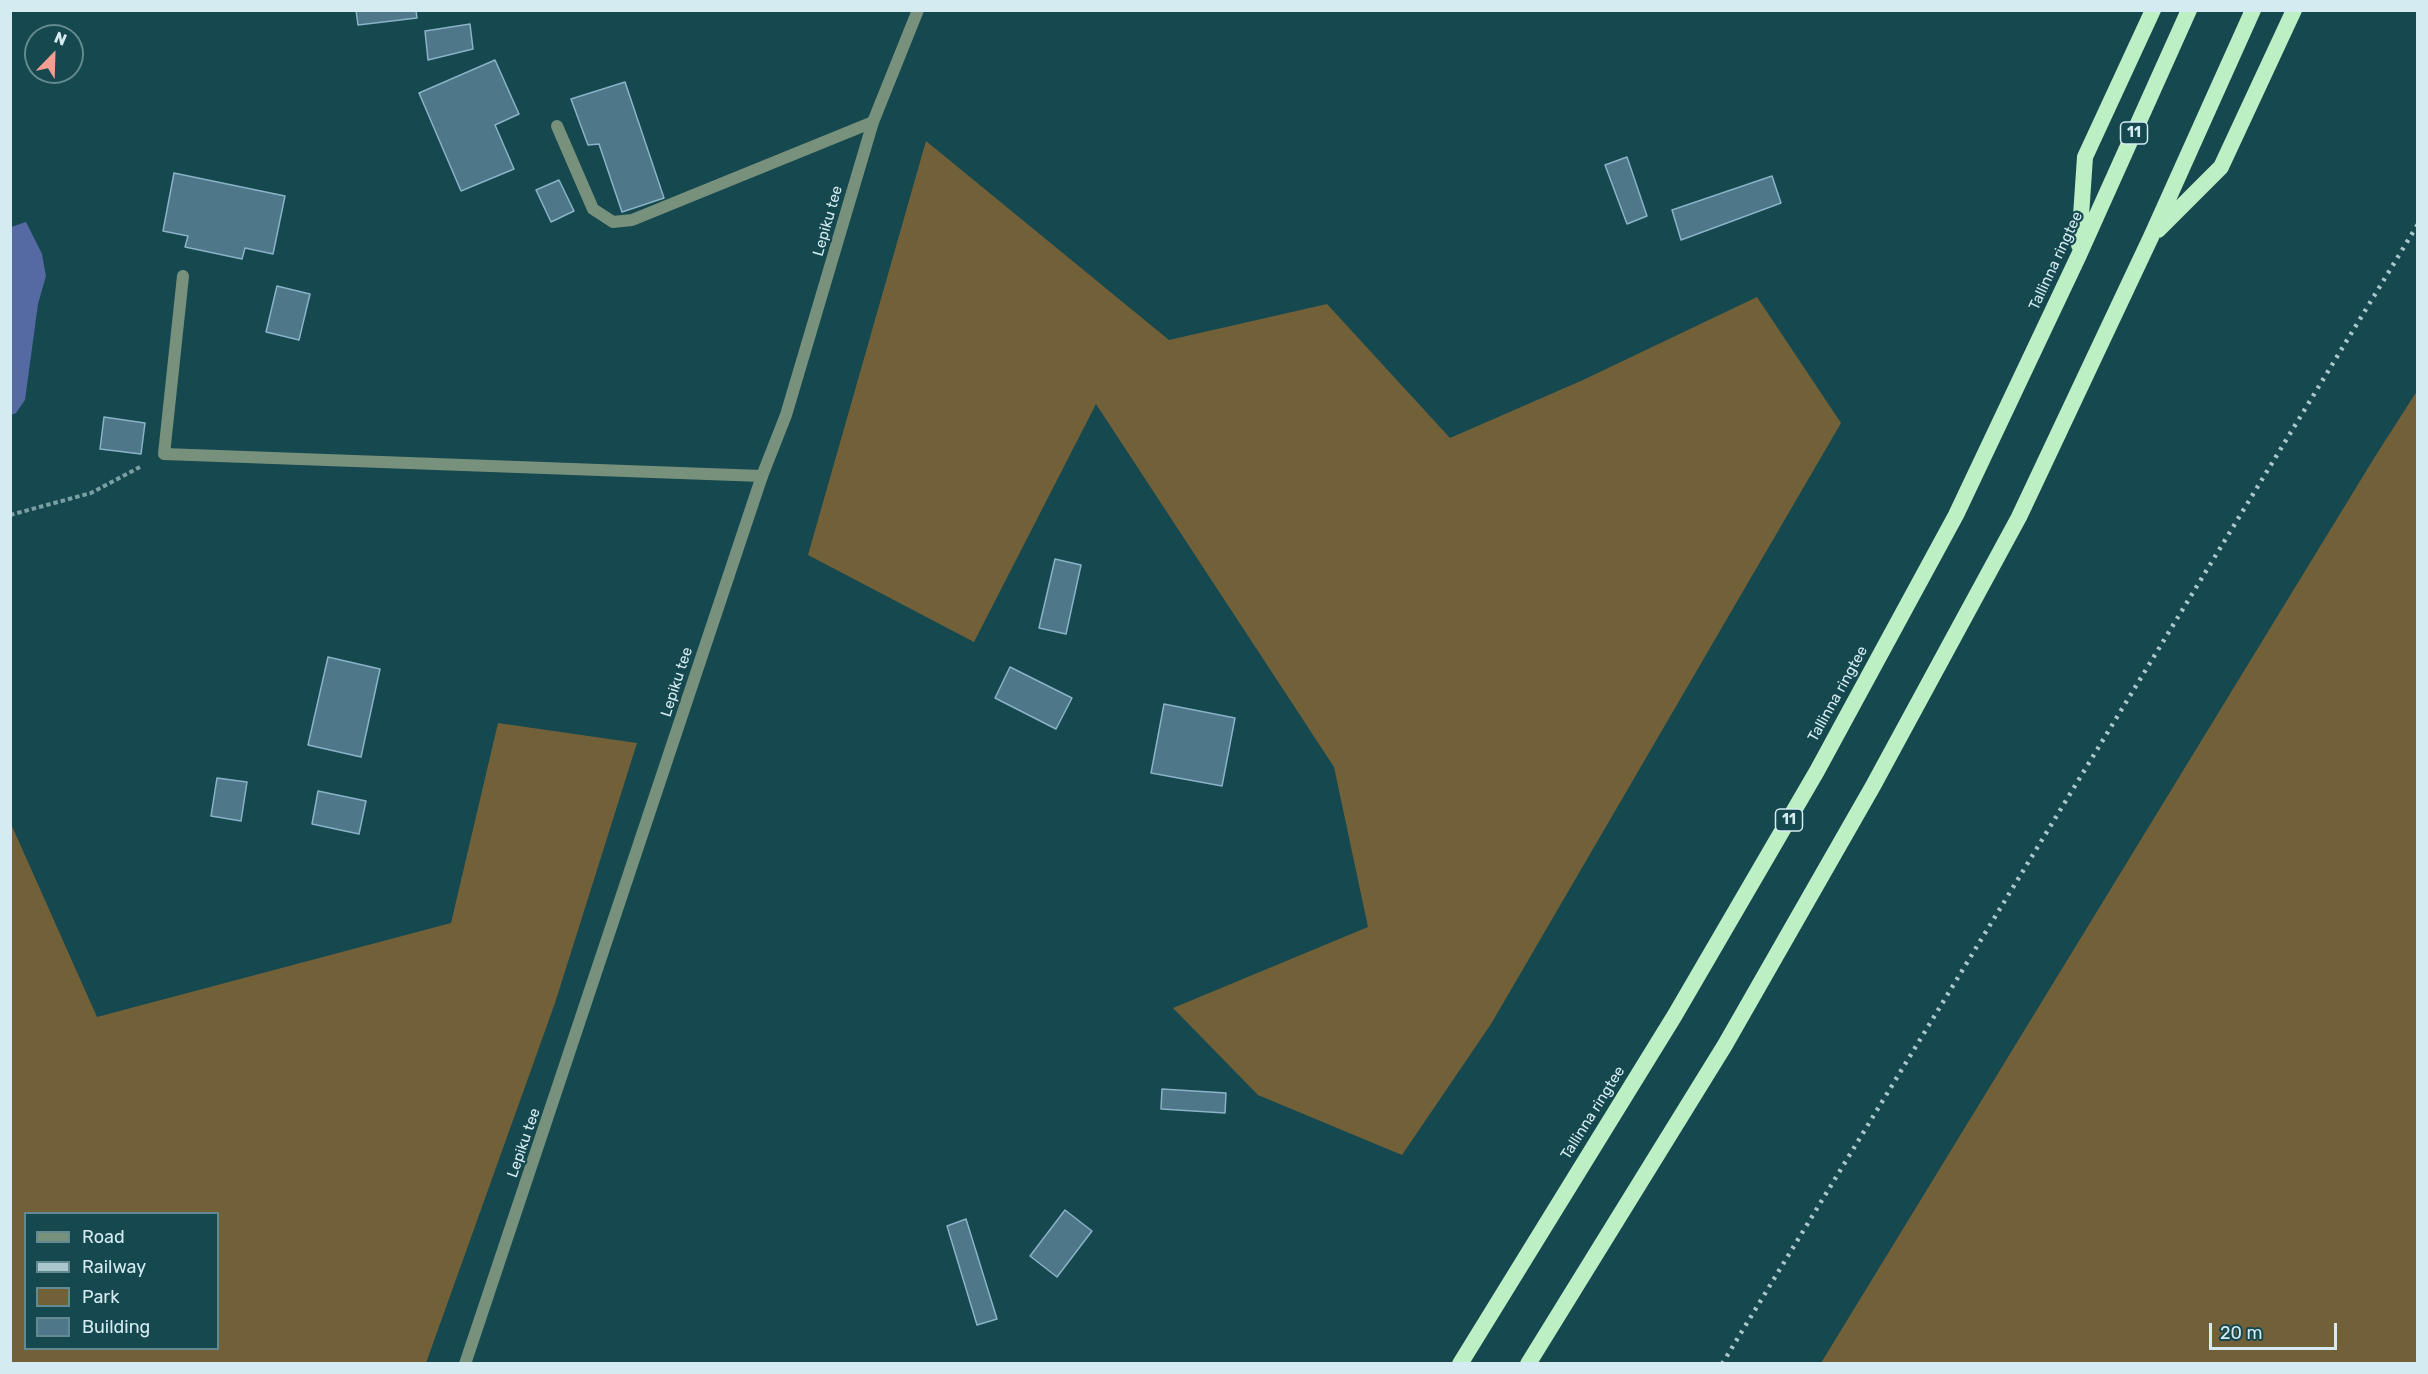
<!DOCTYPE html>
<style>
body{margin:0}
#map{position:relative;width:2428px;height:1374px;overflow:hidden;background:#16484f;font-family:Rubik,sans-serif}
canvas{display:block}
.frame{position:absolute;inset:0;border:12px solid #d4ecf1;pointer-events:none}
.legend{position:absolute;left:24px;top:1212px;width:195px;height:138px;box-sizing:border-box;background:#16484f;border:2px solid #628a90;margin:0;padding:8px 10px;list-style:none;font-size:18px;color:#d4ecf1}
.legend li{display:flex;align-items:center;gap:12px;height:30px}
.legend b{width:30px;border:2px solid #628a90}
.north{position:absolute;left:24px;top:24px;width:60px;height:60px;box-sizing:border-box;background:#16484f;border:2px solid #628a90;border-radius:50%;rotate:23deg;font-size:16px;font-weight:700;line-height:24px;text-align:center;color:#d4ecf1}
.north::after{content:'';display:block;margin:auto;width:21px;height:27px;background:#f59d90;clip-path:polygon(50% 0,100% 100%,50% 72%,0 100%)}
.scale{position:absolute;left:2209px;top:1323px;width:128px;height:27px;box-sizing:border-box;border:3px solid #d4ecf1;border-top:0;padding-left:8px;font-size:18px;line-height:21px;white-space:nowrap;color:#d4ecf1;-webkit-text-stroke:4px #16484f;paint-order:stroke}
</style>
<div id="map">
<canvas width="2428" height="1374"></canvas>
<div class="frame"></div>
<ul class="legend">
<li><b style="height:8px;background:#78917c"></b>Road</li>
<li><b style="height:8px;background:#a9c7cc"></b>Railway</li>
<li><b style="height:16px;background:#726138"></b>Park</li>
<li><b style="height:16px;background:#4e7789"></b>Building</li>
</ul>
<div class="north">N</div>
<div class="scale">20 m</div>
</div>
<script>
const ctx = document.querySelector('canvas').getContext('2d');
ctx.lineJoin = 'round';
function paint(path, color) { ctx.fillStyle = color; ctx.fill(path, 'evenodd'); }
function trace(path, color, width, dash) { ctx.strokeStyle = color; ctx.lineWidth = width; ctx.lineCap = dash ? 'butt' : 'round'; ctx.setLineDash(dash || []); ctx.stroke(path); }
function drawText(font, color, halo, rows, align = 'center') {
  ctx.font = font + ' Rubik,sans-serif'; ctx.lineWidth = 4.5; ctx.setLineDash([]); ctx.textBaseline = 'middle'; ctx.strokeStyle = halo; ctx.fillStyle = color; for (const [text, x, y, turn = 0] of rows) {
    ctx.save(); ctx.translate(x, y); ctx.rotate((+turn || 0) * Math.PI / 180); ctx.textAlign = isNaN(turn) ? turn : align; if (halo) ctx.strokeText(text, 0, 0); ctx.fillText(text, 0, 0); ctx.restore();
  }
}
paint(new Path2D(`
 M926,141l243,199 158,-36 123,134 133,-58 174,-83 84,126 -350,601 -89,131 -144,-60 -85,-87 195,-81 -34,-160 -238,-363 -122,238 -166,-87z
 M2417,391v972h-596l555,-908z
 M498,723l139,20 -82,260 -129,360h-415v-539l86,193 354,-94zM26,1214h192v134h-192z`), '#726138');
paint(new Path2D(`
 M26,222l16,32 4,22 -8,28 -13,96 -9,13 -5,2v-188z`), '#5569a2');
const building = new Path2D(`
 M356,10h60l1,8 -59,7z
 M470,24l3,25 -45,11 -3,-29z
 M495,60l24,54 -24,11 19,44 -53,22 -42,-98z
 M625,82l39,116 -42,14 -23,-68 -11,1 -17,-46z
 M1627,157l20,59 -20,8 -22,-59z
 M174,173l111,23 -12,58 -28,-6 -3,11 -57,-12 3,-11 -25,-5z
 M1772,176l9,27 -100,37 -9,-30z
 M559,180l15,31 -23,11 -15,-32z
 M277,286l33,8 -11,46 -33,-8z
 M104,417l41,6 -4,31 -41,-5z
 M1055,559l26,6 -15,69 -27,-6z
 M328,657l52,12 -19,88 -53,-12z
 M1010,667l62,31 -16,31 -61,-31z
 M1164,704l71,14 -13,68 -71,-13z
 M217,778l30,4 -6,39 -30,-5z
 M318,791l48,10 -7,33 -47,-10z
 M1162,1089l64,4 -1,20 -64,-4z
 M1065,1210l27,21 -35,46 -27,-21z
 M966,1219l31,100 -20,6 -30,-99z`);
paint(building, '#4e7789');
trace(building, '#8ab3c7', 1.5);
trace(new Path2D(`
 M10,515l81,-22 49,-26`), '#7a9fa5', 4, [4.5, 3]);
trace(new Path2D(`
 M557,126l36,83 20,13 19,-2 241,-98
 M183,276l-19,178 598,22`), '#78917c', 12);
trace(new Path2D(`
 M465,1364l297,-888 24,-61 87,-293 45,-112`), '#78917c', 12);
trace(new Path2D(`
 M2158,230l63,-63 73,-157
 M2079,245l6,-88 68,-147
 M1460,1364l215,-349 142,-244 139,-256 123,-260 110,-245
 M1528,1364l197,-319 148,-259 146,-269 132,-280 102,-227`), '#bdefc4', 16);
trace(new Path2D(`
 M1722,1364l696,-1140`), '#a9c7cc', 4.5, [3, 6]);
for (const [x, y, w] of [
 [2134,133,27],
 [1789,820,27]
]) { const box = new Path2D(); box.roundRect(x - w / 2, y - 11, w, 22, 4.5); ctx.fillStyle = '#16484f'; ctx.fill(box); trace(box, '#d4ecf1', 1.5); }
drawText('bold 14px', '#d4ecf1', null, [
 ["11",2134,133],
 ["11",1789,820]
]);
drawText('15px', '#d4ecf1', '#16484f', [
 ["Lepiku tee",828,221,-74],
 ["Tallinna ringtee",2056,261,-65],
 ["Lepiku tee",677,682,-72],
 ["Tallinna ringtee",1838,694,-61],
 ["Tallinna ringtee",1593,1113,-58],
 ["Lepiku tee",524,1143,-71]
]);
</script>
